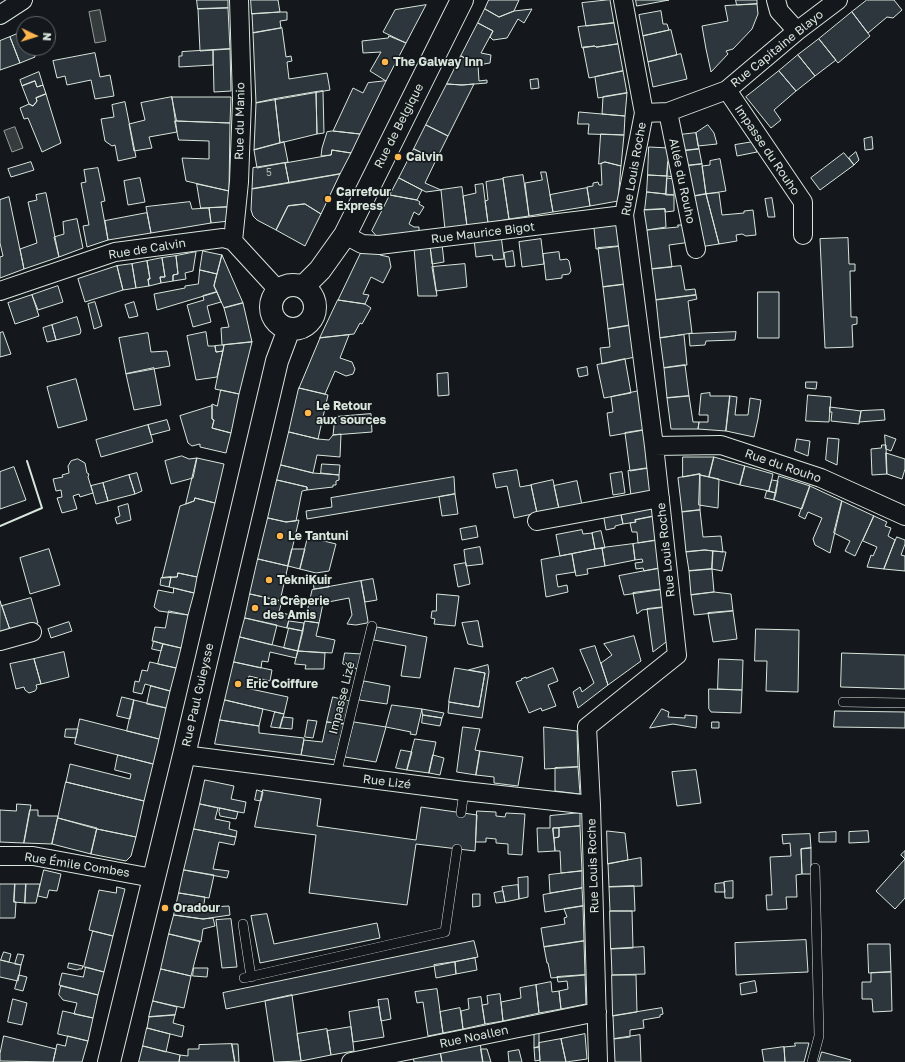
<!DOCTYPE html>
<meta charset="utf-8">
<style>
body{margin:0}
#map{position:relative;width:905px;height:1062px;overflow:hidden;background:#14181c;font-family:"Golos Text",sans-serif}
canvas{display:block}
.north{position:absolute;left:16px;top:16px;width:40px;height:40px;box-sizing:border-box;background:#14181c;border:1px solid #626a69;border-radius:50%;rotate:94deg;font-size:11px;font-weight:700;line-height:16px;text-align:center;color:#d8e6dc}
.north::after{content:'';display:block;margin:auto;width:14px;height:18px;background:#ffb74d;clip-path:polygon(50% 0,100% 100%,50% 72%,0 100%)}
</style>
<div id="map">
<canvas width="905" height="1062"></canvas>
<div class="north">N</div>
</div>
<script>
const ctx = document.querySelector('canvas').getContext('2d');
ctx.lineJoin = 'round';
function paint(path, color) { ctx.fillStyle = color; ctx.fill(path, 'evenodd'); }
function trace(path, color, width, dash) { ctx.strokeStyle = color; ctx.lineWidth = width; ctx.lineCap = dash ? 'butt' : 'round'; ctx.setLineDash(dash || []); ctx.stroke(path); }
function drawText(font, color, halo, rows, align = 'center') {
  ctx.font = font + ' "Golos Text",sans-serif'; ctx.lineWidth = 3; ctx.setLineDash([]); ctx.textBaseline = 'middle'; ctx.strokeStyle = halo; ctx.fillStyle = color; for (const [text, x, y, turn = 0] of rows) {
    ctx.save(); ctx.translate(x, y); ctx.rotate((+turn || 0) * Math.PI / 180); ctx.textAlign = isNaN(turn) ? turn : align; if (halo) ctx.strokeText(text, 0, 0); ctx.fillText(text, 0, 0); ctx.restore();
  }
}
const water = new Path2D(`
 M100,10l6,31 -11,2 -6,-31z
 M15,127l8,21 -11,4 -8,-21z`);
paint(water, '#363b3e');
trace(water, '#939e99', 1);
const building = new Path2D(`
 M197,0h31v8l-30,1z
 M251,0h27l2,12 -28,2z
 M489,0h30l-5,11 -15,6 -14,-8z
 M610,0l4,23 -28,3 -4,-23z
 M636,0h33l-32,6z
 M736,0h21v4l-20,1z
 M867,0h27l8,10 -9,8 -6,-1 -19,16 -16,-21z
 M757,4l1,10 -6,15 -19,20 -7,2 2,3 -17,18 -5,-23 -4,-23 26,-5 -3,-15z
 M426,5l-20,38 -23,-11 12,-22z
 M228,8l2,41 -30,2 -2,-42z
 M485,9l14,8 15,-6 18,-2 -8,14 -6,-4 -11,19 -14,2 -3,-3 3,-6 -15,-8z
 M661,11l2,13h4l2,6 -26,6 -4,-21z
 M280,12h7v8l-7,1 1,7 -28,5 -1,-19z
 M852,12l18,24 -32,27 -19,-24z
 M478,23l15,8 -12,22 10,2 -1,8 -12,2 -17,-9z
 M614,23l4,21 -22,3 -1,-1 -13,2 -4,-21z
 M282,28l4,29 5,-1 1,5 -5,1 2,17 38,-6 3,17 -74,13 -3,-70z
 M671,30l6,25 -29,7 -5,-26z
 M24,31v17h8l3,9 -15,6 -10,-26z
 M389,36l17,7 -20,38 -16,-10 11,-19 -18,1 -1,-12 26,-3z
 M10,37l10,26 -20,7v-29z
 M819,39l17,21 -21,16 -17,-21z
 M618,44l5,27 -34,7 -6,-31 12,-1 1,1z
 M230,49l1,42 -17,1 -1,-42z
 M213,50v15l-34,2v-11h3v-4z
 M95,53l5,24 10,-2 4,21 -19,3 -4,-19 -24,5 -2,-9 -8,2 -4,-17z
 M681,54l6,25 -34,8 -5,-25z
 M798,55l17,21 -19,15 -17,-20z
 M461,56l17,9 1,16 8,-1v3l-25,2 -15,-1z
 M623,71l4,22 -29,5 -3,-21z
 M779,71l17,20 -22,19 7,10 -10,8 -25,-31z
 M39,72l4,13 -6,2 -2,-6 -13,5 -2,-6z
 M538,79l1,9 -8,1 -1,-9z
 M35,81l2,6 6,-2 3,9 -10,4 1,3 -4,5 -4,-2 -7,-18z
 M386,81l-26,53 -27,-3 20,-43 10,5 5,-10z
 M447,84l15,1 12,-1 -26,52 -22,-11z
 M323,91l1,42 -7,1 -1,-42z
 M316,92l1,42 -37,9 -5,-44z
 M627,93l-2,23 -23,-2 1,-17z
 M46,94l15,49 -19,9 -14,-34 -4,1 -4,-11 9,-4 4,2 4,-5 -1,-3z
 M172,97l5,35 -28,5 3,11 -18,3 -5,-27 16,-4 -4,-17z
 M172,97h59l-1,26 -53,-2z
 M275,99l5,44 -26,7 2,-47z
 M125,102l11,55 -18,4 -3,-16 -3,1 -7,-5 -4,-22 13,-2 -2,-12z
 M579,112l46,4 -1,19 -36,-1 1,-10h-11z
 M175,121l55,2 -1,68 -43,-10 -4,-23 27,1v-18l-30,-1z
 M426,125l22,11 -12,24 -22,-11z
 M708,125l6,8 3,11 -19,2 -2,-13z
 M333,131l27,3 -9,19 -19,-3 -1,5 -10,1 1,-8 5,-16z
 M696,133l3,16 -18,2 -2,-16z
 M601,134l23,1 -3,31 -16,-4 -6,2z
 M872,137l1,12 -8,1 -1,-11z
 M284,142l4,20 -31,6 -3,-18z
 M753,142l4,10 -20,4 -2,-11z
 M649,147l20,1 -2,28 -19,-1z
 M414,149l22,11 -11,23 16,7 -15,2 -27,-14z
 M699,149l3,15 -18,2 -3,-15z
 M332,150l19,3 -11,21 -51,9 -4,-20 46,-8z
 M856,152l3,8 -5,5 -5,-7z
 M844,153l10,12 -34,25 -9,-12z
 M720,159l6,32 -20,3 -4,-28 8,-1v-4z
 M31,162l3,8 -23,7 -3,-8z
 M605,162l16,4 -3,35 -28,5 -3,-19 6,-1v-3l5,-1 1,3h3l-1,-21z
 M668,162h4l2,15 -7,-1z
 M285,163l4,20 -37,6 1,-21z
 M702,164l4,30 -17,3 -5,-31z
 M98,168l7,33 -4,1 7,38 -21,7 -4,-21 6,-1 -8,-42 5,-1 -2,-12z
 M541,172h5l7,40 -24,4 -4,-33 17,-3z
 M340,174l-19,40 -16,-10 -17,2 -12,24 -19,-10 -4,-4 -2,-6 1,-21z
 M523,175l6,41 -20,3 -6,-41z
 M648,175l19,1 -1,18 -19,-2z
 M140,178l5,24 -17,3 -4,-24z
 M399,178l23,12 -5,10 -27,-5z
 M667,178l7,1v16h-8z
 M503,179l6,40 -21,4 -3,-22 3,-1 -2,-18z
 M197,184l32,7v16l-28,1z
 M483,184l5,39 -21,3 -4,-30 13,-3 -1,-8z
 M462,187l5,39 -22,4 -4,-40z
 M587,188l3,18 -37,6 -3,-17z
 M647,192l27,3v16l-9,1v-3l-20,1z
 M46,193l13,64 -35,12 -4,-20 17,-6 -9,-41 9,-2 -1,-5z
 M719,193l3,22 22,-2v-2l9,-1 3,25 -10,1 -4,-2 -6,1 1,6 -18,3 -13,-50z
 M706,194l13,50 -19,3 -11,-50z
 M390,195l27,5 3,2 -1,2 5,3 -5,8 -5,-3 -5,12 5,3h5v7l-38,7 -9,-10z
 M9,197l15,72 -24,9v-21l3,-1 -3,-13v-43z
 M772,198l3,19h-7l-3,-18z
 M190,202l2,7 17,-1 2,15 -60,10 -5,-26z
 M305,204l16,10 -16,32 -29,-16 12,-24z
 M229,207v14l-18,2 -2,-15z
 M665,209l1,18 -19,3 -3,-20z
 M147,213l4,20 -43,7 -3,-19z
 M77,219l6,29 -24,9 -5,-20 10,-3 -1,-12z
 M620,225l2,21 -26,3 -2,-21z
 M678,225h9l4,17 -22,3 3,22 -20,2 -5,-39 31,-3z
 M501,235l3,24 -11,1 -1,-5 -16,2 -2,-18z
 M848,238l1,26h6v7h-5l1,46h6v7l-5,1 1,22 -28,1 -5,-109z
 M541,239l3,25 -22,3 -3,-25z
 M442,244l2,18 -12,2 -2,-18z
 M430,246l7,50h-19l-4,-48z
 M622,246l5,38 -24,3 -5,-39z
 M383,249l-3,6 9,2 2,10 -8,16 -12,-6 -8,17 6,1 -4,9 -27,-4 23,-48z
 M203,251l19,4 -5,19 -17,-4z
 M513,251l2,15 -9,1 -2,-14z
 M196,252l-3,19 -8,2 1,6 -13,2v-6l5,-1 -2,-18z
 M559,252l1,8 7,-1 2,2 2,10 -2,3 -7,1v3l-16,2 -3,-26z
 M222,255l21,48 -19,5 -10,-22z
 M176,256l2,18 -5,1v6l-12,2 -1,-6h5l-3,-19z
 M162,258l3,19h-5l1,6 -12,3 -1,-7h2l-3,-18z
 M147,261l3,18h-2l1,7 -13,2 -4,-24z
 M132,264l4,24 -13,2 -6,-24z
 M465,264l2,23 -31,4 -4,-24z
 M117,266l6,24 -38,12 -7,-23z
 M681,266l4,24 10,-1 1,6 -40,5 -4,-31z
 M200,270l17,4 -3,12 3,6 -60,18 -3,-16 31,-6v-2l13,-2z
 M627,284l5,41 -24,4 -5,-42z
 M58,286l5,16 -25,8 -6,-15z
 M217,292l4,10 -14,4 4,16 -18,5 -6,-22 17,-5 -1,-4z
 M758,292h21v46h-21z
 M32,295l7,21 -24,8 -7,-21z
 M696,295l1,4 -9,2 4,32 -32,5 -4,-38z
 M338,300l27,4 6,4 -9,16 -2,-1 -6,11 -34,4z
 M95,302l7,24 -8,3 -6,-25z
 M134,302l4,14 -9,2 -4,-13z
 M243,303l9,39 -30,3 -1,-17 8,-1 -5,-19z
 M77,317l4,14 -1,3 -24,6 -4,-15z
 M52,325l4,15 -9,2 -4,-14z
 M632,325l3,32 -33,7 -2,-16 10,-1 -2,-18z
 M3,332l8,22 -11,3v-24z
 M206,332l2,14h7l1,6 7,-1 -6,26 -21,3 -9,-44z
 M736,332l-1,8 -29,1 -1,4 -15,1 -1,-12z
 M148,333l3,19 16,-1 3,15 -44,8 -7,-36z
 M349,335l-9,23 12,4 3,7 -2,5 -7,2 -11,-5 -10,23 -26,-6 21,-50z
 M684,335l3,30 -23,3 -4,-30z
 M252,342l-13,52 -24,-5 9,-44z
 M222,345h2l-1,6 -7,1 -1,-6z
 M625,359l6,34 -27,5 -7,-33z
 M685,365l4,31 -22,2 -3,-30z
 M587,367l1,8 -9,2 -2,-8z
 M154,368l7,37 -27,5 -8,-36z
 M448,373l1,22 -11,1 -1,-22z
 M76,379l11,41 -29,8 -11,-41z
 M806,382h11l-1,7 -10,-1z
 M299,388l29,7 -10,44 -29,-7z
 M221,390l18,4 -8,39 -19,-5 2,-8 -2,-1v-15l5,2z
 M639,391l5,39 -34,6 -3,-23 6,-1 -2,-15z
 M710,393v3h20l-4,35 -28,-2 1,-7h9v-7h-9l2,-21z
 M808,395l23,2 -2,25 -23,-1z
 M689,396l4,26h6l-1,7h-27l-4,-31z
 M730,396l7,1 -2,18h13l2,-17 11,2 -3,19 -4,18 -28,-6z
 M212,406v13l2,1 -2,8 19,5 -5,20 -26,-6v-3l-8,2 -4,-3 -8,-27z
 M830,407l31,4 -2,13 -28,-3 1,-9h-2z
 M884,410l1,10 -26,2 2,-11z
 M371,414l1,18 -39,3 2,-18z
 M167,420l3,10 -19,5 -3,-10z
 M148,425l5,17 -52,15 -5,-17z
 M644,430l5,38 -19,3 -5,-38z
 M289,432l29,7 11,1 4,-5 8,-1 -1,23 -23,-2 -4,18 -32,-8z
 M885,435l11,4 -5,12 -5,-2z
 M828,438l11,1 -2,26 -11,-5z
 M797,439l13,2 -2,15 -13,-5z
 M882,445h4l1,29 -15,1 -1,-26 10,-1z
 M886,453l19,6v10l-3,10 -15,-5z
 M182,456l7,3 8,-1 -4,20 -22,6 -6,-23z
 M683,457h31l-5,20 -9,-2v-1l-17,3z
 M714,457l31,9 -5,19 -31,-8z
 M197,458l27,6 -9,39 -20,-5 -1,3 -8,3z
 M78,459l7,4 2,10 2,1 -1,3 5,16 -13,4 -1,-3 -6,2 4,13 -15,4 -5,-15 5,-1 -1,-7 -5,1 -3,-12 10,-2 -1,-2 7,-2 -1,-7 3,-5z
 M322,464l18,1 -1,10 -18,-2z
 M281,465l32,8 26,2v5l-3,1v4h-3v2l-26,3v-3l-30,-7z
 M745,466l28,8 -4,17 -29,-6z
 M14,467l12,33 -26,9v-37z
 M649,468l3,24 -21,4 -3,-25z
 M517,470l3,17 11,-2 6,28 -23,5 -7,-32 -11,2 -3,-14z
 M622,472l3,21 -12,2 -3,-21z
 M137,473l5,18 -7,3 -6,-19z
 M700,474v36l-18,2 -4,-34z
 M129,475l6,19 -27,7 -5,-18z
 M700,475l19,4 -1,29 -19,-3z
 M779,476l31,10 -8,23 -28,-9z
 M454,477l1,17 -148,25 -1,-8 26,-4 -1,-9z
 M277,480l30,7v3l-5,1 -6,30 -10,1 -18,-4z
 M553,480l6,29 -22,4 -6,-28z
 M772,480l6,1 -2,12 -7,-2z
 M577,481l5,24 -23,4 -5,-23z
 M103,483l5,18 -12,3 -5,-18z
 M810,486l32,15 -12,52 -15,-8 -2,-6 9,-21 -14,-6 -3,7 -6,-3z
 M767,491l9,2 -2,7 -9,-2z
 M455,494l3,20 -16,2 -3,-19z
 M195,498l20,5 -18,74 -19,-4 -1,4 -15,1 18,-72 14,-5z
 M842,501l32,15 -19,40 -10,-5 5,-10 -16,-8z
 M653,503l2,13 -20,4 1,2 -13,2 -3,-14z
 M128,504l3,16 -14,4 -2,-6 5,-2 -2,-9z
 M620,510l3,14 -8,2v2l-9,2 -3,-17z
 M700,510l3,27 18,-1 2,16 -18,-2 -19,2 -4,-40z
 M655,516l3,24 -20,3 -1,-11h-5l-2,-9 6,-1 -1,-2z
 M874,516l13,6 -2,4 6,2 -3,8 7,4 -11,29 -17,-2 4,-12 2,1 4,-9 -14,-6z
 M268,518l18,4 13,-2 -11,46 -30,-7z
 M476,526l2,11 -16,3 -2,-11z
 M582,530l1,4 9,-1 3,16 -35,7 -4,-21z
 M601,531l4,17 -10,1 -3,-16z
 M308,537l28,7 -7,27 -13,2 -16,-4z
 M897,537l8,3v4l-4,11 4,1v15l-21,-2z
 M658,540l3,28 -17,3 -1,-3 -7,1 -1,-6 8,-1 -1,-3 -7,1 -2,-16z
 M633,544l2,16 -30,6 -3,-18z
 M480,547l3,17 -17,2 -2,-16z
 M602,548l3,18 -18,3 1,5 -12,2 -4,-22z
 M49,549l11,36 -30,9 -10,-36z
 M292,549h13l-5,20 -12,-3z
 M705,550l8,1 -1,18 -23,2 -3,-19z
 M713,551l13,1 -4,19 -10,-2z
 M572,554l3,18 -19,3 2,12 9,-2 1,7 -22,5 -5,-37z
 M258,559l30,7 -8,35 -30,-7z
 M466,563l4,21 -12,3 -4,-22z
 M661,568l3,21 -40,6 -5,-19z
 M712,569l2,23 -23,3 -2,-24z
 M178,573l19,4 -3,16 -25,-6 2,-10h6z
 M171,577l-2,10 -9,-2 1,-7z
 M327,577l2,10 -15,2 -1,-9z
 M373,579l4,21 -12,2 -4,-21z
 M361,581l7,40 -1,2 -11,2 -9,-1 5,-9 -3,-17 -26,5 -4,20 -14,-2 7,-31z
 M174,588l20,5 -6,22 -29,-4 -5,-4 4,-17 15,3z
 M664,589l2,18 -24,3 -5,4 -4,-21z
 M714,592l17,2 2,17 -39,4 -3,-20z
 M250,594l32,7 -3,11 11,3 -3,13 -42,-10z
 M437,594l22,2 -4,30 -21,-2 1,-5 -4,-1 1,-7h4z
 M31,598l7,25 -28,7 -8,-24z
 M0,601l10,29 -10,3z
 M666,607l4,32 -17,13 -6,-43z
 M169,611l19,4 -7,33 -29,-7 3,-14 10,1z
 M733,611l4,28 -24,3 -5,-29z
 M245,618l32,7 -5,20 -32,-8z
 M289,621l15,2 -1,8 -16,-3z
 M305,621l14,2 -3,13 19,4 -3,13 -34,-2z
 M478,621l5,26 -15,-3 -6,-21z
 M69,622l3,9 -21,7 -3,-9z
 M377,627l50,10 -7,41 -19,-2 5,-30 -32,-6z
 M289,628l14,3 -5,20 -14,-3z
 M756,629l43,1 -1,62 -32,-1 1,-30h-12z
 M634,636l7,25 -33,24 -7,-22 11,-8 -8,-11z
 M240,637l58,14 -2,7 -26,-6 -2,10 -6,-1 -1,7 -27,-6z
 M154,641l9,3 -2,7 -9,-2z
 M163,644l18,4 -5,20 -18,-4z
 M595,646l13,39 -30,23 -5,-16 7,-5 2,5 12,-9 -14,-33z
 M298,651l27,2 -1,16h-19l1,-4 -11,-1z
 M64,652l5,25 -28,7 -7,-25z
 M345,653l17,1 -4,15 -15,-5z
 M842,653l63,2v34l-64,-2z
 M34,659l7,25 -5,1 1,3 -2,3 -6,2 -4,-3 -1,-3 -8,2 -6,-25z
 M719,659l24,1 -1,30 -24,-1z
 M150,662l26,6 -6,23 -25,-7 -3,10 -9,-2 2,-11 4,1 3,-12 5,1z
 M234,662l38,8 -2,11 -21,-5 -3,12 42,9 -4,17 -59,-14z
 M488,665l1,7 -7,46 -34,-5 1,-11 30,5 6,-34 -16,-3z
 M455,668l30,5 -6,34 -30,-5z
 M553,668l5,13 -10,4 8,21 -14,5 -1,-3 -12,5 -13,-31 6,-2 -1,-1 5,-2v1z
 M364,681l26,5 -3,18 -28,-4z
 M151,686l19,5 -4,17 -19,-4z
 M709,689l33,1 -1,23 -30,-1 -2,-3z
 M122,697l12,3 -4,19 -13,-3z
 M333,697l17,4 -6,23 -17,-2z
 M134,700l32,8 -7,31 -32,-8z
 M225,700l38,9 -4,17 -39,-6z
 M392,705l30,4 -6,26 -6,-1 1,-2 -25,-5z
 M422,709l22,4 -2,5 -19,-3z
 M662,709l7,3 -1,5 17,1v-3l12,1 -1,12 -23,-4 -23,4z
 M835,711l70,1v16l-71,-1z
 M275,712l9,2 -4,14 -9,-1z
 M423,715l19,3 -2,8 -18,-3z
 M283,717l10,1 -1,11 -12,-1z
 M80,719l79,20 -6,25 -78,-20z
 M220,720l39,6v7l45,5 -3,17 -86,-11z
 M308,720l9,1 -4,17 -8,-1z
 M327,722l17,2 -9,36 -34,-5 3,-15 18,2z
 M354,722l32,5 -10,35 -31,-5z
 M712,722h7v6h-7z
 M463,727l17,2 -5,21 5,1 -4,24 -19,-3z
 M544,727l33,4 1,36 -33,2z
 M66,729h12l-2,9 -11,-1z
 M415,739l21,3 -7,31 -22,-3z
 M401,750l11,2 -5,18 -11,-2z
 M480,751l43,6 -5,29 -24,-3v-6l-18,-2z
 M118,755l35,9 -9,37 -78,-19 4,-18 60,15 1,-5 -16,-4z
 M433,755l11,3 -4,17 -11,-2z
 M578,767l2,27 -25,-3v-23z
 M696,770l5,33 -24,3 -5,-34z
 M205,780l29,6 -3,13 15,3 -2,11 -44,-9z
 M66,782l78,19 -8,36 -39,-8 -39,-11z
 M257,790l6,2 -2,9 -6,-1z
 M263,790l58,9 -4,27 99,14 5,-33 56,8 -2,36 -59,-7 -9,61 -98,-12 7,-58 -61,-8z
 M17,804l14,1 -7,38 -24,-1v-32l16,1z
 M200,804l18,4 -3,11 15,3 -1,7 8,2 -1,6 -42,-8z
 M220,808l18,4 -2,7 -16,-3 -1,-4z
 M30,810h8v6h20l-6,28 -28,-1z
 M477,811l19,1v4l9,1 1,-4 19,1 -3,41 -14,-1v-10l-12,-1v-4l-10,-1v4h-10z
 M580,813v13l-27,2 2,23 -17,1 -1,-24h13v-12z
 M58,818l39,10 -6,26 -39,-10z
 M580,826l2,45 -21,2 -1,-22h-5l-1,-13 5,-1v-9z
 M553,828h6v9l-5,1z
 M97,829l39,8 -5,19 -5,5 -35,-7z
 M194,829l42,8 -2,8 -15,-3 -6,27 16,2 -2,7 -43,-8z
 M607,831l18,2 3,27 -20,4z
 M868,831l1,11 -20,1v-11z
 M836,832v10h-17v-9z
 M810,834l1,14 -10,1 1,25 -6,1 1,22h-11l1,12 -20,1 -1,-15h6l-2,-38 21,-1 -1,-13 -7,1 -1,-9z
 M811,848v26h-9l-1,-25z
 M905,851v47l-10,11 -19,-18 29,-32 -4,-4z
 M641,858l1,28 -33,1 -1,-23z
 M44,870l17,4 -4,17 -8,-1 -2,8 -9,-2z
 M184,870l30,5 -5,23 -30,-5z
 M582,871v17l-32,5 -1,-18z
 M528,877v20l-9,2 -1,-21z
 M733,881v17h-8l-1,-16z
 M724,883l1,9h-10v-8z
 M0,884h15l-1,18h2l-1,16h-15z
 M15,884h11l-1,19 -11,-1z
 M26,884h14l-4,19h-11z
 M518,885l1,14 -14,3 -3,-15z
 M634,886l1,25h-25l-1,-24z
 M117,887l8,2 -12,47 -24,-6 10,-40 17,3z
 M582,888l1,18 -38,6 -2,-17z
 M503,891l2,11 -9,1 -2,-10z
 M179,893l26,4 -2,13h9l-1,-3 18,-1 1,9 -27,4 -29,-4z
 M473,894h7v12l-7,1z
 M583,906l1,35 -40,6 -3,-19 24,-4 -1,-6 3,-1 -3,-8z
 M610,911h22l1,37 -22,1z
 M267,914l7,30 103,-21 3,15 -120,25 -9,-47z
 M174,915l29,4 10,-1 2,8 -12,3 -2,13 -32,-8z
 M231,919l6,48 -15,1 -6,-48z
 M93,931l20,5 -9,36 -20,-5z
 M169,934l31,7 -9,35 -30,-7z
 M806,940l2,32 -72,3 -1,-32z
 M474,941l4,16 -252,52 -3,-16z
 M584,941l1,34 -34,3 -3,-15h-1l-3,-16z
 M868,944h22l1,28 -22,1z
 M644,947l1,27 -33,1 -1,-26z
 M4,952l7,2 -2,8 -8,-2z
 M18,954l6,1 -3,10 -6,-1z
 M475,958l2,12 -21,4 -1,-12z
 M0,960l21,5 -3,16 -18,-4z
 M455,962l1,12 -20,4 -2,-13z
 M69,963l14,3 -1,3h-3l-2,1 -9,-2z
 M86,967l18,5 -6,23 -39,-10 3,-12 21,4z
 M194,968h14l-1,9 -14,-1z
 M161,969l30,7 -7,32 -31,-7z
 M891,972l1,39 -19,1 -1,-13h-10v-17h9v-9z
 M19,975l8,2 -4,14 -8,-2z
 M585,975l1,29 -25,5 -2,-18 9,-2 -1,-8 -9,1 -1,-5z
 M612,975h24l1,37 -24,4z
 M755,981l2,11 -16,3 -1,-11z
 M551,982l1,10 7,-1 2,18 -22,4 -3,-28z
 M536,985l3,28 -36,8 -2,-19 20,-4 -1,-10z
 M61,986l37,9 -5,23 -19,-4 3,-11 -14,-3 -4,-5z
 M437,989l6,44 -15,3 -5,-34 -6,1 -2,-11z
 M500,994l3,27 -18,3 -3,-19 6,-1 -1,-8z
 M292,995l9,66 -27,1 -9,-61z
 M481,997l4,27 -22,5 -2,-18 8,-2 -1,-10z
 M13,999l14,4 -5,22 -14,-3z
 M388,999l3,20 -10,2 -3,-21z
 M153,1001l24,6 -2,8 -26,2z
 M379,1007l5,30 -31,5 -4,-30z
 M460,1008l3,21 -20,4 -3,-21z
 M662,1008l1,6 -3,1v2l-17,3 1,8 -14,2v7l-16,2 -1,-23z
 M63,1011l30,7 -5,23 -30,-7z
 M175,1015l-2,8 11,3 -2,11 -35,-9 2,-11z
 M351,1027l3,24 -23,4 -4,-24z
 M147,1028l23,6 -4,18 -23,-6z
 M327,1029l4,26 -30,6 -4,-27z
 M539,1031v16l-5,1v-16z
 M585,1034l2,25 -21,3 -5,-23z
 M640,1035l1,27h-26l-1,-23z
 M4,1036l52,13 -3,13 -53,-1v-7z
 M68,1036l20,5 -6,21h-29l4,-18 8,2z
 M561,1039l5,23h-26l-1,-19z
 M480,1043l3,19h-41l-2,-11z
 M795,1043h14l-5,19h-19l-1,-15 11,-1z
 M232,1044l3,18h-56l1,-7 8,1v-7h11v-4z
 M232,1044h6l1,18h-4z
 M143,1046l37,9 -1,7h-40z
 M539,1047l1,13 -5,1 -1,-13z
 M784,1047l1,15h-21l-2,-12z
 M481,1049h6l4,13h-8z
 M519,1050l3,12h-13l-1,-10z
 M440,1051l2,11h-28l-1,-6z
 M822,1052l29,8 -1,2h-31z`);
paint(building, '#2c363c');
trace(building, '#d8e6dc', 1);
const lane = new Path2D(`
 M843,702l62,1
 M336,775l36,-149
 M461,813l3,-22
 M243,924l8,53
 M244,978l201,-46 12,-83
 M812,1062l7,-26 -4,-168`);
const street = new Path2D(`
 M776,0l3,11 18,20
 M0,15l23,-15
 M727,90l76,112v33
 M668,112l28,137
 M644,113l24,-1 59,-22 70,-59 41,-31
 M345,235l17,9 17,1 245,-30
 M233,241l6,-59 3,-82 -3,-100
 M0,291l115,-39 108,-14 10,3 45,49
 M654,446l67,-1 100,33 84,38
 M537,521l123,-23
 M0,641l32,-9
 M184,755l280,36 127,14
 M0,856h33l120,22
 M351,1062l246,-50
 M598,1062l-7,-257 -4,-78 90,-72 -23,-209 -30,-231 20,-102 -21,-113`);
const secondary = new Path2D(`
 M271 307a22 22 0 1 1 44 0a22 22 0 1 1-44 0Z
 M303,287l17,-17 25,-35 117,-235
 M109,1062l75,-307 93,-394 12,-32`);
trace(lane, '#d8e6dc', 10);
trace(street, '#d8e6dc', 20);
trace(secondary, '#d8e6dc', 24);
trace(lane, '#14181c', 9);
trace(street, '#14181c', 18);
trace(secondary, '#14181c', 22);
trace(new Path2D(`
 M0,526l42,-18 -15,-47`), '#d8e6dc', 2);
for (const [x, y, r, color] of [
 [385,62,4,"#ffb74d"],
 [398,157,4,"#ffb74d"],
 [328,199,4,"#ffb74d"],
 [308,413,4,"#ffb74d"],
 [280,536,4,"#ffb74d"],
 [269,580,4,"#ffb74d"],
 [255,608,4,"#ffb74d"],
 [238,684,4,"#ffb74d"],
 [165,908,4,"#ffb74d"]
]) { const dot = new Path2D(); dot.arc(x, y, r, 0, 2 * Math.PI); ctx.fillStyle = color; ctx.fill(dot); trace(dot, '#14181c', 1.5); }
drawText('10px', '#adbab4', null, [
 ["5",269,173]
]);
drawText('12px', '#d8e6dc', '#14181c', [
 ["Rue Capitaine Blayo",777,49,-39],
 ["Rue du Manio",240,121,-89],
 ["Rue de Belgique",399,126,-63],
 ["Impasse du Rouho",767,150,56],
 ["Rue Louis Roche",634,169,-80],
 ["Allée du Rouho",682,181,78],
 ["Rue Maurice Bigot",483,233,-7],
 ["Rue de Calvin",147,249,-9],
 ["Rue du Rouho",783,466,19],
 ["Rue Louis Roche",666,550,-96],
 ["Rue Paul Guieysse",198,695,-77],
 ["Impasse Lizé",342,698,-76],
 ["Rue Lizé",387,782,7],
 ["Rue Émile Combes",77,865,9],
 ["Rue Louis Roche",593,866,-92],
 ["Rue Noallen",474,1037,-12]
]);
drawText('bold 12px', '#d8e6dc', '#14181c', [
 ["The Galway Inn",393,62],
 ["Calvin",406,157],
 ["Carrefour",336,192],
 ["Express",336,206],
 ["Le Retour",316,406],
 ["aux sources",316,420],
 ["Le Tantuni",288,536],
 ["TekniKuir",277,580],
 ["La Crêperie",263,601],
 ["des Amis",263,615],
 ["Eric Coiffure",246,684],
 ["Oradour",173,908]
], 'left');
</script>
